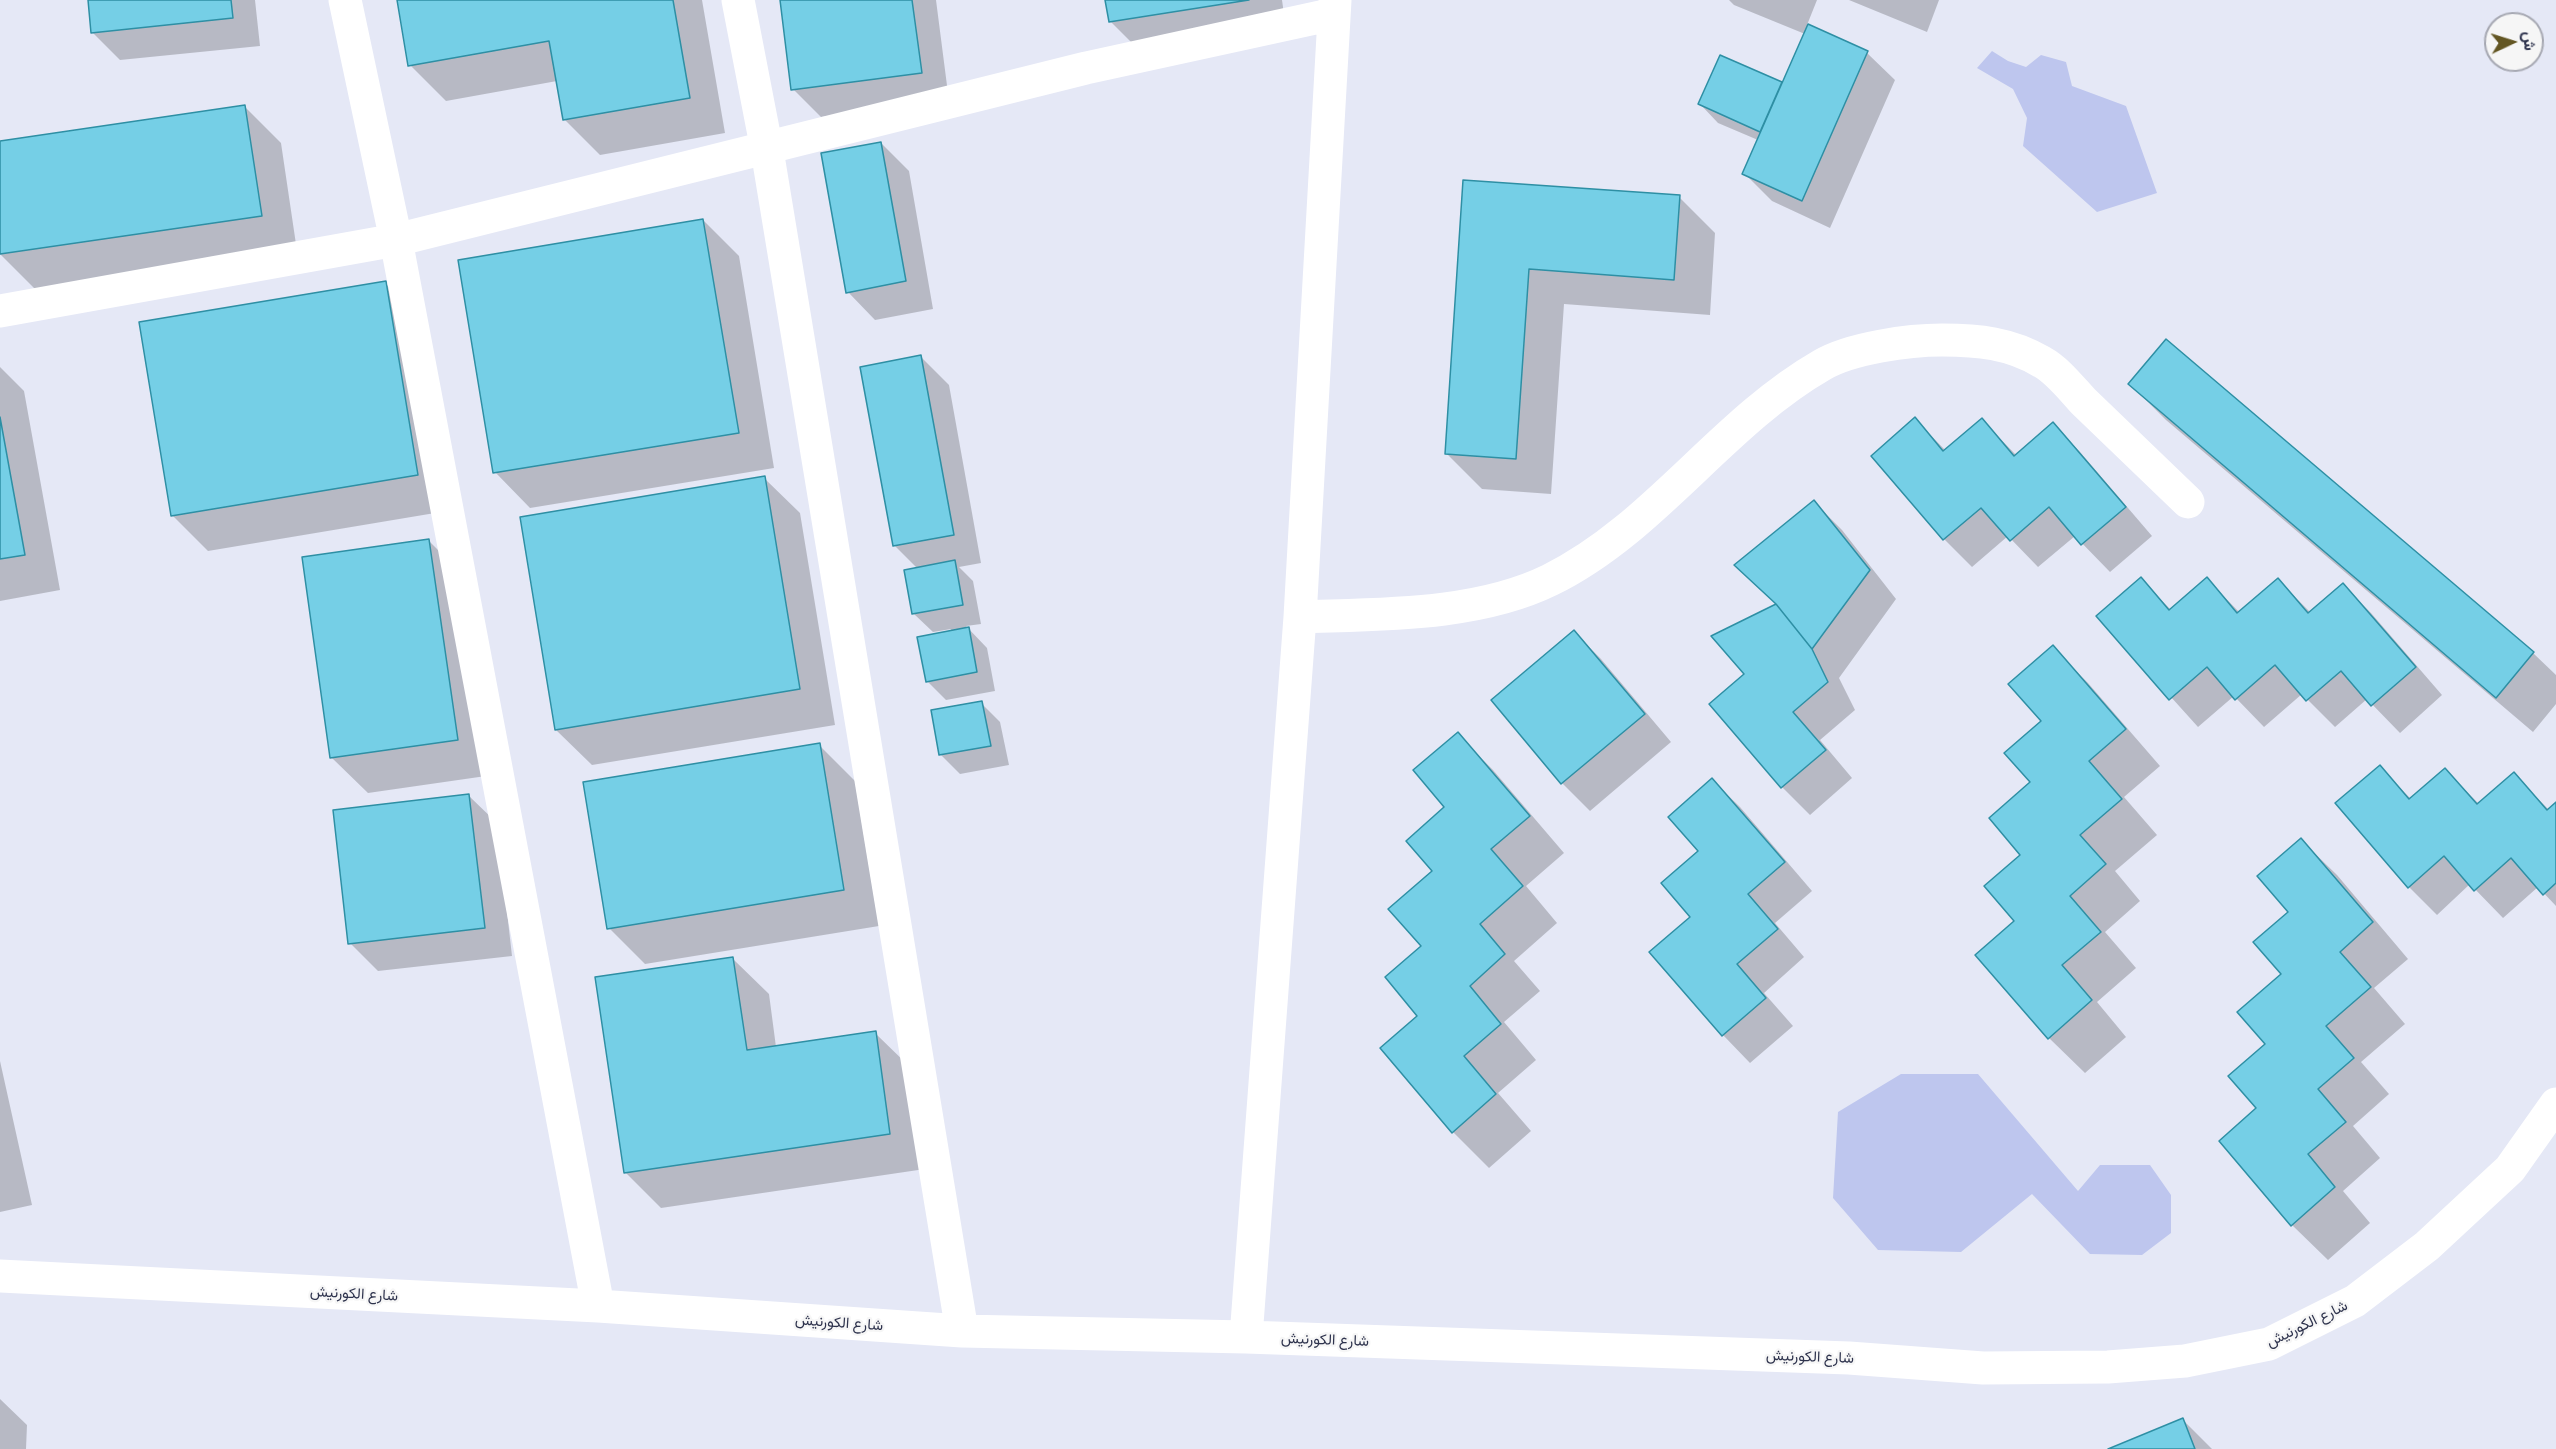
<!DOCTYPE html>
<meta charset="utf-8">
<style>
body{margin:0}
#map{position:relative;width:2556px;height:1449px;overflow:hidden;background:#e5e8f6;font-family:"IBM Plex Sans",Vazirmatn,sans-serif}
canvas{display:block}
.north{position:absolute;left:2484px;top:12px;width:60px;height:60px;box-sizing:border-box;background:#f6f6f6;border:2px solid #a6a8b2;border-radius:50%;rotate:86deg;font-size:16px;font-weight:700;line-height:24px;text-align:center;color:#2e334d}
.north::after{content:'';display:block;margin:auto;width:21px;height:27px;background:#635623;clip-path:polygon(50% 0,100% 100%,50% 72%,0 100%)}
</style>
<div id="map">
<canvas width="2556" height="1449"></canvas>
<div class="north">ش</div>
</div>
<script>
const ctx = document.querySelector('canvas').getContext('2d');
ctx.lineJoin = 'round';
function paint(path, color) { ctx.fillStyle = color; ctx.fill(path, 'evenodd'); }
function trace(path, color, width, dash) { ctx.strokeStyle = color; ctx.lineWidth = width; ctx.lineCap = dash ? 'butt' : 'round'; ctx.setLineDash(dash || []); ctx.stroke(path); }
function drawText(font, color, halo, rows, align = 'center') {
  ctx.font = font + ' "IBM Plex Sans",Vazirmatn,sans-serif'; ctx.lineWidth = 4.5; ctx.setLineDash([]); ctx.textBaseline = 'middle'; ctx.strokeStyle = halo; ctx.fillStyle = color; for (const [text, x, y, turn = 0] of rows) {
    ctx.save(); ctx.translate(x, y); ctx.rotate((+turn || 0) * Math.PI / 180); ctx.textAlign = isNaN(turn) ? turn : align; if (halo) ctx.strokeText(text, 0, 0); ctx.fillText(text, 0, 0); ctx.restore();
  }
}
paint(new Path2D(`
 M1992,51l16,10 18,6 15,-12 25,7 6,24 54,20 31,87 -60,19 -74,-66 4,-28 -14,-29 -36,-21z
 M1901,1074h77l100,117 22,-26h50l21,30v38l-29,22 -52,-1 -58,-60 -71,58 -83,-2 -45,-52 5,-86z`), '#bec6ee');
paint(new Path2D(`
 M89,0h166l5,46 -140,14 -27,-27z
 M399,0h303l23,133 -125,22 -36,-36 -7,-38 -111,20 -36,-36z
 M781,0h155l13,101 -128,16 -28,-28z
 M1107,0h175l5,35 -141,22 -36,-36z
 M1729,0h88l-10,25 60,28 28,27 -65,148 -58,-27 -28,-28 14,-33 -40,-17 -18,-19 83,-19 22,-51 -71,-29z
 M1849,0h90l-12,32z
 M245,107l36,36 16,108 -262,38 -35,-35v-112z
 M881,143l28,28 24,138 -58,11 -27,-28z
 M1465,181l214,16 36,36 -5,82 -146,-11 -13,190 -69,-5 -36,-36z
 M703,220l36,36 35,212 -244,40 -35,-36z
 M385,283l36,36 32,191 -245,41 -36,-36z
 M921,357l28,28 32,178 -22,4 14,14 8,43 -15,2 21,22 8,43 -49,9 -19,-19 24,-52 -18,3 -19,-18 4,-45 -23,-23z
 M0,367l24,24 36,199 -60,11z
 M2130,384l403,269 23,22v29l-23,28 -367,-312z
 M1915,419l31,32 36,-31 35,36 36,-32 27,28 72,84 -42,36 -35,-36 -37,31 -30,-31 -36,31 -28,-28 -71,-83z
 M764,478l36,35 35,212 -243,40 -36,-35z
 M1814,502l28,28 54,69 -57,79 16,32 -35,30 32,38 -42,37 -28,-28 -71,-83 35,-30 31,-69 -41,-40z
 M428,540l36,36 29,199 -125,18 -36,-35z
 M2141,579l30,31 36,-31 33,34 38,-33 33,33 32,-28 28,28 71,82 -42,38 -33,-34 -32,28 -33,-33 -38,33 -30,-31 -36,31 -100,-111z
 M1574,632l27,27 70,83 -81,69 -28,-28 -69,-83z
 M2053,648l35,35 72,83 -36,31 33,38 -42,36 25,30 -35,31 31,36 -39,34 29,35 -41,36 -36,-35 -33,-117 6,-66z
 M981,703l19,19 9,43 -49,9 -19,-19z
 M1457,734l36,36 71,83 -38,33 31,37 -43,38 26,30 -36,31 32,38 -38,33 33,38 -42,37 -36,-36 -34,-116 4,-70z
 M819,745l36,36 24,145 -234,38 -36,-36z
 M2379,767l32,32 34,-29 34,34 35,-30 35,36 7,-6v102l-18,-19 -35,31 -33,-34 -33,31 -28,-28z
 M1712,780l28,27 72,84 -37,32 29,34 -40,36 29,33 -43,37 -27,-28 -31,-118z
 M469,796l28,27 15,133 -134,15 -28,-28z
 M2301,840l36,35 71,84 -34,29 31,36 -44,38 28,32 -36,32 27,32 -37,33 27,32 -42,37 -36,-35 -33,-117 8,-64 16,-70z
 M733,959l36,35 7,53 99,-14 36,35 14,101 -264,39 -36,-36z
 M0,1061l32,144 -32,7z
 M0,1399l27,26 -1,24h-26z
 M2183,1420l29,29h-100z`), '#0003');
const building = new Path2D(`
 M88,0h143l2,18 -142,15z
 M397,0h276l17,98 -127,22 -14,-79 -141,25z
 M780,0h132l10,73 -131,17z
 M1105,0h144l-140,22z
 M1808,24l60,27 -66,150 -60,-27z
 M1720,55l62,27 -22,50 -62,-28z
 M245,105l17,111 -262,38v-113z
 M881,142l25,139 -60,12 -25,-140z
 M1463,180l217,15 -6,85 -145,-11 -13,190 -71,-5z
 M703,219l36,214 -246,40 -35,-213z
 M386,281l32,194 -247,41 -32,-194z
 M2166,339l368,313 -38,46 -368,-314z
 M921,355l33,180 -61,11 -33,-179z
 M0,417l25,138 -25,4z
 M1915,417l28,34 39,-33 32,38 39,-34 73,85 -45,38 -32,-38 -39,34 -29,-33 -38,32 -72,-84z
 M765,476l35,213 -245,41 -35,-213z
 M1814,500l56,70 -58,79 -36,-45 -42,-39z
 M429,539l29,201 -128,18 -28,-201z
 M955,560l8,45 -51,9 -8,-44z
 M2141,577l28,33 38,-33 30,36 41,-35 30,35 35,-30 73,84 -45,39 -30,-35 -35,30 -31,-36 -40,35 -28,-33 -38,33 -73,-84z
 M1776,604l36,45 16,33 -35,30 33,38 -45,38 -72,-84 35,-30 -33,-38z
 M969,627l8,45 -51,10 -9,-45z
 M1574,630l71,84 -84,70 -70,-84z
 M2053,645l73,84 -37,32 33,38 -42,36 26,29 -36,32 31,36 -39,33 30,35 -44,39 -73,-84 39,-34 -30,-35 36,-31 -31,-37 41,-36 -26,-29 37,-32 -33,-37z
 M982,701l9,45 -52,9 -8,-45z
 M1458,732l72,84 -39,33 32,37 -43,38 25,30 -35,32 31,38 -37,32 32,38 -44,39 -72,-85 37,-32 -32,-39 36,-31 -33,-37 44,-38 -26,-30 38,-34 -31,-37z
 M820,743l24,147 -237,39 -24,-147z
 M2380,765l29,34 36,-31 32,36 37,-32 33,38 9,-8v81l-13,12 -32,-37 -37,33 -30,-35 -36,32 -73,-85z
 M1712,778l73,84 -37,32 30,35 -41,35 29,34 -44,38 -73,-84 41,-35 -29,-34 37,-32 -30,-34z
 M469,794l16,134 -137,16 -15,-134z
 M2301,838l72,84 -33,30 31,35 -45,39 28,32 -36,31 28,33 -38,32 27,33 -44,39 -72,-85 37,-33 -28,-32 37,-32 -28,-32 44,-38 -28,-32 35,-30 -31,-36z
 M733,957l14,93 129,-19 14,103 -266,39 -29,-196z
 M2183,1418l12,31h-87z`);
paint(building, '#75cfe6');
trace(building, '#2e8fa4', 1.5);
trace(new Path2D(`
 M345,0l51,240 202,1066
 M738,0l29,150 195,1181
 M0,311l396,-71 690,-172 248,-54
 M1300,617c80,-3 177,-1 250,-37 104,-51 171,-157 272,-215 29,-17 87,-25 120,-25 36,0 68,3 100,22 15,8 29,26 41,39 35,34 70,67 105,101
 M0,1276l598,30 364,25 284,6 603,21 134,10 125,-1 77,-6 84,-17 86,-43 72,-55 83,-77 46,-65
 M1246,1337l54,-720 35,-617`), '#fff', 33);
drawText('15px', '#2e334d', '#f6f6f6', [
 ["شارع الكورنيش",354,1294,3],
 ["شارع الكورنيش",839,1323,4],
 ["شارع الكورنيش",2307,1324,-26],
 ["شارع الكورنيش",1325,1340,2],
 ["شارع الكورنيش",1810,1357,2]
]);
</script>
